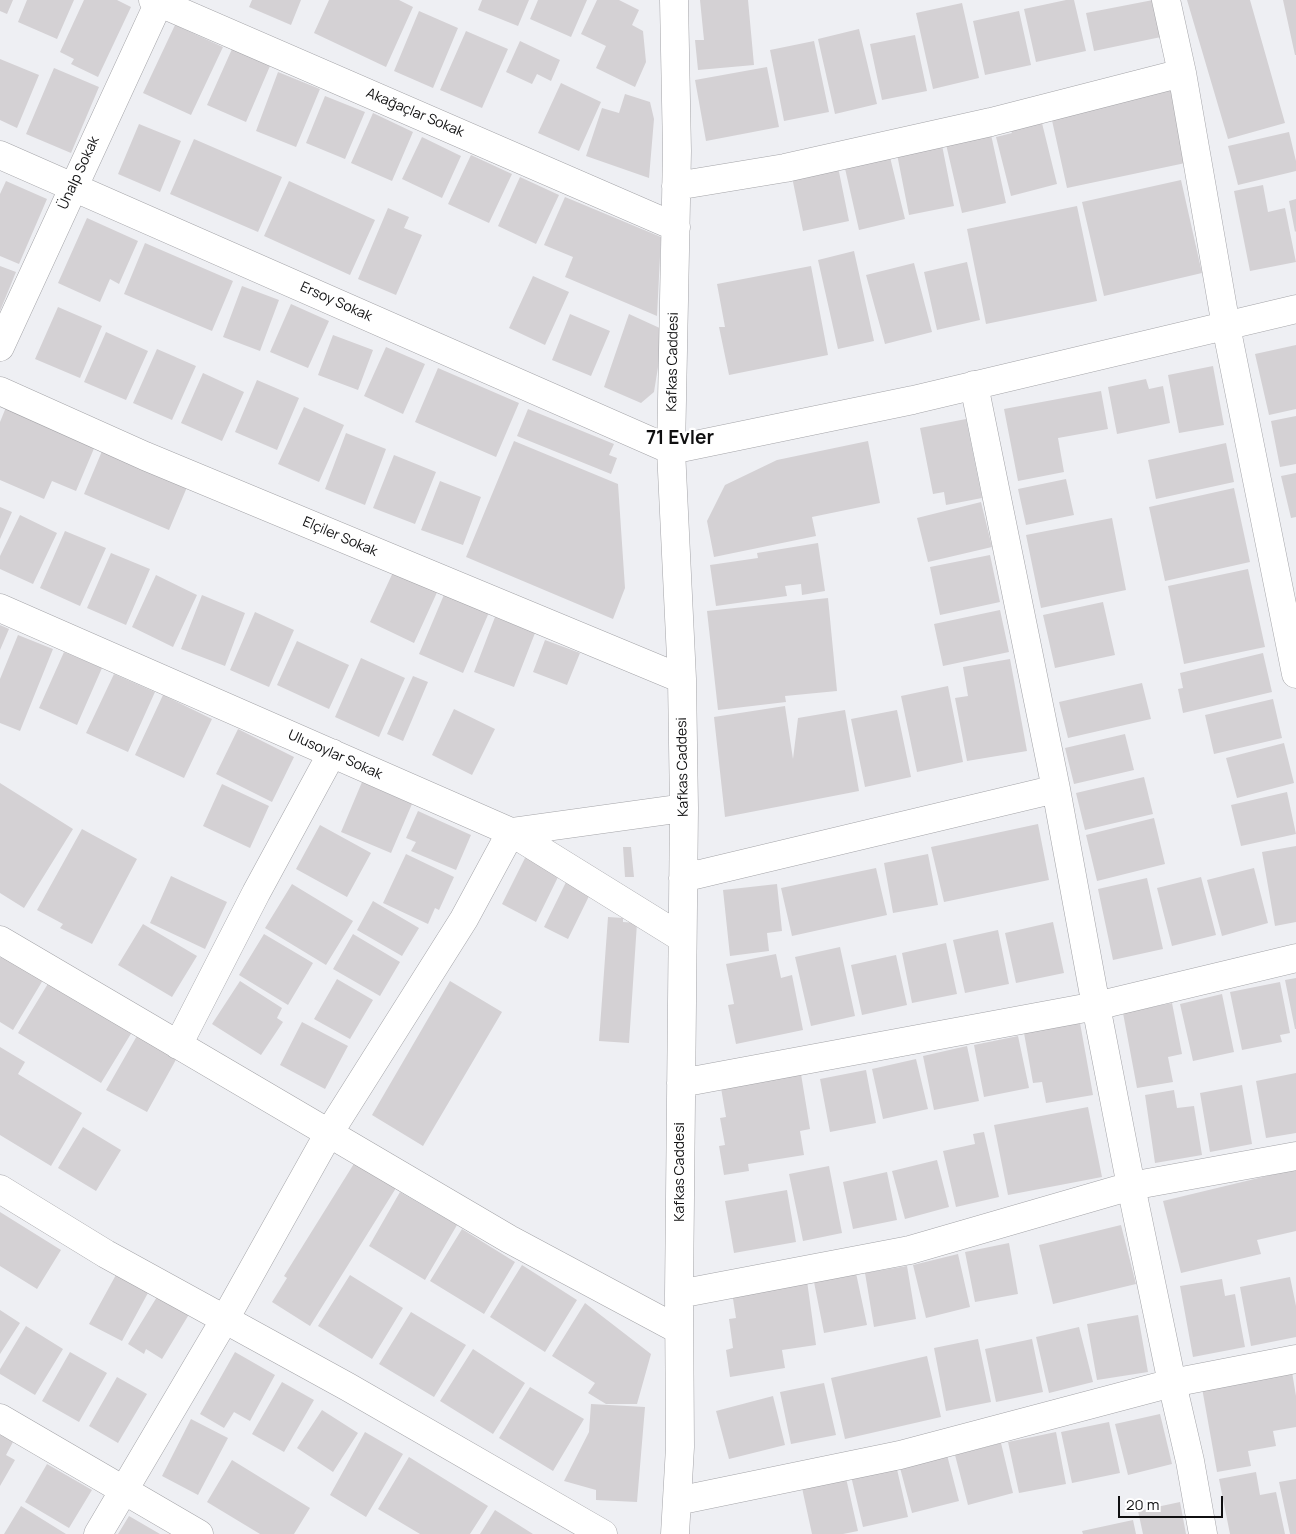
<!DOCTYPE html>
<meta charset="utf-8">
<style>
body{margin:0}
#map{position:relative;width:1296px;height:1534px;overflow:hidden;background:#eeeff3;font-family:Manrope,sans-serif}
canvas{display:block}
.scale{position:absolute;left:1118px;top:1496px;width:105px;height:22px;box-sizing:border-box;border:2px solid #0f0f10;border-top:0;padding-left:6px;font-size:15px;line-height:18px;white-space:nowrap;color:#0f0f10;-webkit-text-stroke:4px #fff;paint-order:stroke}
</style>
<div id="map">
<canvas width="1296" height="1534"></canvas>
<div class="scale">20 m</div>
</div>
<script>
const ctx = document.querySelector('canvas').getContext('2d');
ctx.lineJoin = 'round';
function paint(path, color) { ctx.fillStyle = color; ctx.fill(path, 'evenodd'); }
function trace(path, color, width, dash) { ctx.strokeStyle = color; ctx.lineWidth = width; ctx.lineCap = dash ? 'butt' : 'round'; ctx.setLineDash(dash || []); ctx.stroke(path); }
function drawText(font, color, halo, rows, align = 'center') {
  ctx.font = font + ' Manrope,sans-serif'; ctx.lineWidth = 4.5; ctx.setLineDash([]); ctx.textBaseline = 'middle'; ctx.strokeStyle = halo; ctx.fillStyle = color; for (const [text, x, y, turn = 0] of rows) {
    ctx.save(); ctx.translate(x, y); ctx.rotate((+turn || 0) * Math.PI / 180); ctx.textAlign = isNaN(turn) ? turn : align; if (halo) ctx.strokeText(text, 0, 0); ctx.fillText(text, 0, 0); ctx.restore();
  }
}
paint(new Path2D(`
 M0,0h13l-6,14 -7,-3z
 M27,0h47l-17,39 -39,-17z
 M84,0h33l14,7 -33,70 -27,-13 3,-5 -14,-7z
 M252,0h49l-10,25 -42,-18z
 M329,0h70l14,7 -27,60 -72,-34z
 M482,0h47l-11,26 -40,-16z
 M538,0h49l-16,37 -41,-18z
 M597,0h22l20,10 -7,15 11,6 3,31 -11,25 -39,-19 10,-22 -25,-12z
 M700,0h48l6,65 -56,5 -3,-30h9z
 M1066,0h8l12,51 -50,11 -12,-53z
 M1153,0l8,37 -67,14 -8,-38z
 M1187,0h63l35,123 -57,16z
 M1283,0h13v55h-1z
 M962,3l17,75 -46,11 -17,-76z
 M419,11l39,17 -25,60 -39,-17z
 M1019,11l12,54 -46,10 -12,-54z
 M175,25l48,22 -32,68 -48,-22z
 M859,29l18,75 -42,10 -17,-75z
 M466,31l42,18 -26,59 -42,-18z
 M915,35l12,56 -45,9 -12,-56z
 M520,41l40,19 -9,21 -14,-7 -5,10 -26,-12z
 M814,41l15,71 -45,9 -14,-71z
 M232,49l38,17 -24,56 -39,-17z
 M0,59l39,16 -22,53 -17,-8z
 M767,67l12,60 -73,14 -11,-61z
 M54,68l45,19 -28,66 -45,-19z
 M278,72l42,17 -24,58 -40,-16z
 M561,83l40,19 -22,49 -41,-18z
 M1174,89l16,73 -123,26 -16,-72z
 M625,94l25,8 4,17 -5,59 -63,-22 16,-48 17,5z
 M325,96l40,16 -20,47 -39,-16z
 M373,113l40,19 -21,49 -41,-18z
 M1041,119l16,65 -46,12 -15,-59 16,-4 -2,-6z
 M139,124l42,17 -21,51 -42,-18z
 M990,130l16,73 -44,10 -17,-73z
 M1289,132l7,29v10l-58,14 -10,-39z
 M422,137l39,19 -19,42 -40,-19z
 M194,139l88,38 -24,55 -88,-38z
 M941,140l13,66 -45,9 -13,-66z
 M889,153l16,66 -46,11 -15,-66z
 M471,155l41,19 -23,49 -41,-19z
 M837,162l12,59 -46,10 -12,-59z
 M520,177l39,18 -23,49 -38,-18z
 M1181,180l21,93 -98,23 -22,-94z
 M6,181l41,18 -28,65 -19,-8v-62z
 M289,181l86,39 -25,55 -86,-39z
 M1263,185l5,27 17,-4 11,54 -46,9 -16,-80z
 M565,197l96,40 -4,79 -92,-39 8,-20 -29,-12z
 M1296,199v32l-1,1 -6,-31z
 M1077,206l20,95 -111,23 -19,-95z
 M388,208l21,9 -5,11 18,7 -26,60 -38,-16z
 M87,218l51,23 -19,43 -9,-5 -10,23 -42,-19z
 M145,243l88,38 -21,50 -88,-37z
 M854,251l20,90 -36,8 -20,-89z
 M967,262l13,58 -43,10 -13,-58z
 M914,263l18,69 -47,12 -19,-69z
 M0,266l16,6 -16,39z
 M811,266l17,89 -99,20 -10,-48h6l-8,-43z
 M533,276l36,16 -24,53 -36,-17z
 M242,286l37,14 -19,51 -37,-14z
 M291,304l38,17 -21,47 -38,-16z
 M58,307l44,19 -22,52 -45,-19z
 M570,314l40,17 -19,45 -39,-16z
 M629,314l35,16 -10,62 -13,11 -37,-16z
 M106,332l42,19 -22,49 -42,-18z
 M333,335l40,15 -15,40 -40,-15z
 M1296,345v64l-27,6 -14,-61z
 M386,347l39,17 -22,50 -39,-18z
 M157,349l39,17 -24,54 -39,-17z
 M1213,366l11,59 -45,8 -11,-58z
 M438,368l81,35 -23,54 -81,-35z
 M203,373l41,19 -22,49 -41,-18z
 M1146,379l3,10 14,-3 7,37 -53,11 -9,-47z
 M257,380l42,18 -22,52 -42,-18z
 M1101,391l7,38 -50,9 6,34 -46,9 -14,-72z
 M9,400l89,39 -22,52 -24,-10 -8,18 -44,-19v-58z
 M304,407l40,18 -25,57 -41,-18z
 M528,409l86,35 -5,11 8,3 -6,16 -94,-38z
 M1296,416v48l-16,3 -9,-46z
 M966,419l16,79 -36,7 -2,-13 -11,2 -13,-66z
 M346,433l40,16 -21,56 -40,-16z
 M514,441l104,43 7,104 -12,31 -147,-62z
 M868,441l12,62 -68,14 4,19 -102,21 -7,-36 18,-36 52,-25z
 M1226,443l8,39 -78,17 -8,-39z
 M105,444l85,36 -21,50 -85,-36z
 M394,455l42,17 -21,52 -42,-16z
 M1296,473v44l-5,1 -10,-42z
 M1066,479l8,36 -48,10 -8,-36z
 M440,481l41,16 -18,48 -42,-15z
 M1234,488l16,74 -85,19 -16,-74z
 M981,502l11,45 -64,15 -11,-44z
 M0,507l12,5 -12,27z
 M20,515l37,18 -24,51 -33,-15v-13z
 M1112,518l14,72 -85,18 -15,-73z
 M65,531l41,17 -26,58 -40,-18z
 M818,543l7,48 -23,4 -1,-11 -16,2 2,10 -71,10 -6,-41 48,-7 -1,-5z
 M111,553l39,16 -24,56 -39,-17z
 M990,555l10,47 -60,13 -10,-48z
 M395,568l44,20 -25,55 -44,-21z
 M1248,569l17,78 -81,17 -16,-78z
 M156,575l41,20 -24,52 -41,-20z
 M446,590l44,20 -27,63 -44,-19z
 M202,595l43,18 -20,53 -44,-17z
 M828,598l9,93 -52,5 1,6 -68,8 -11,-99z
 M1103,602l12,53 -60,13 -12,-53z
 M1000,610l9,42 -66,14 -9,-42z
 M255,612l39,18 -25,57 -39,-17z
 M495,617l40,16 -21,54 -40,-15z
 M0,625l9,4 -9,21z
 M18,635l35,14 -33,82 -20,-8v-44z
 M545,640l35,13 -13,32 -34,-13z
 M297,641l52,24 -20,44 -52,-24z
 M64,652l38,16 -25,57 -38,-17z
 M1263,653l9,39 -89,21 -5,-24 5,-1 -3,-15z
 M361,658l44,20 -26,59 -44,-20z
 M1010,659l17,92 -60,10 -12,-63 13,-2 -5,-29z
 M114,674l41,18 -27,60 -42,-19z
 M413,676l15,6 -25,59 -16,-7z
 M1142,683l9,36 -83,19 -9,-36z
 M948,686l15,76 -46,10 -16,-76z
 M163,695l49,24 -28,59 -49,-23z
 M1273,699l9,39 -68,16 -9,-39z
 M785,706l8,53 5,-41 47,-8 14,81 -134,26 -11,-100z
 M454,709l41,20 -23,46 -40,-20z
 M897,710l14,67 -46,10 -14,-68z
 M238,729l56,28 -22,45 -56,-28z
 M1125,734l9,36 -60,14 -9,-36z
 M1284,743l10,40 -57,15 -11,-40z
 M1144,777l9,37 -68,16 -9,-37z
 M362,782l50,22 -21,49 -50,-21z
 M0,783l73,46 -49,79 -24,-15z
 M222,784l47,22 -19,42 -47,-22z
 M1287,792l9,42 -55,12 -10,-41z
 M418,811l53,24 -15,35 -45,-19 5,-9 -10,-4z
 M1154,818l11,46 -68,17 -11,-46z
 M1038,824l11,56 -105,22 -13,-55z
 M320,825l51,28 -24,44 -51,-28z
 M82,829l55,30 -45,85 -32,-16 3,-4 -26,-14z
 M1296,846v76l-21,4 -13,-74z
 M623,847h8l3,30h-9z
 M406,854l48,23 -15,33 -4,-2 -7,16 -45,-21z
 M928,854l10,51 -45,8 -9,-50z
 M526,856l34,17 -24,49 -34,-18z
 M876,868l11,47 -95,21 -11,-48z
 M1254,868l14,55 -46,13 -15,-56z
 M171,876l56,26 -22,47 -55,-26z
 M1201,877l15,58 -44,11 -15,-58z
 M568,878l24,12 -24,49 -24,-12z
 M1147,878l16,71 -50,11 -15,-71z
 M292,884l61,37 -27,44 -61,-37z
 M777,884l5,47 -15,2 2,18 -39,5 -7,-66z
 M373,901l46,27 -17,28 -45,-26z
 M608,917l15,1v4l14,1 -8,120 -30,-2z
 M1053,922l11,51 -48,10 -11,-50z
 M143,924l54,32 -25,41 -54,-32z
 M998,930l11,54 -44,9 -12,-53z
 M264,934l49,29 -25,42 -49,-30z
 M353,934l47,28 -20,34 -47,-27z
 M946,943l11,51 -45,9 -10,-50z
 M840,947l15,69 -44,10 -16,-69z
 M2,954l41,26 -30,50 -13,-8v-64z
 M776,954l5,24 11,-3 11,55 -67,14 -8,-39 6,-1 -8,-40z
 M896,955l11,50 -45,10 -11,-50z
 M1296,978v51h-1l-10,-49z
 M337,979l36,21 -23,39 -36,-20z
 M240,981l42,27 -5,10 6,4 -22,33 -49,-31z
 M450,981l52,31 -79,134 -51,-31z
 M49,982l83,50 -31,51 -83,-50z
 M1280,982l10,51 -10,2 2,7 -40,8 -12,-58z
 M1222,994l12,58 -41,9 -13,-57z
 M1172,1003l10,51 -14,3 5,25 -36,6 -14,-75z
 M302,1022l46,24 -23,43 -45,-24z
 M1080,1023l13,72 -47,8 -4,-21 -9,1 -9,-50z
 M138,1034l40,22 -31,56 -41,-22z
 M1018,1036l11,52 -45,9 -10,-52z
 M967,1046l12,55 -45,9 -11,-54z
 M0,1047l25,15 -7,12 64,39 -31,53 -51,-31z
 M916,1059l12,50 -45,10 -11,-50z
 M866,1070l10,53 -46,9 -10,-53z
 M1296,1073v60l-30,5 -10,-57z
 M801,1074l9,55 -10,2 4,24 -56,9 1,7 -25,4 -5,-29 6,-1 -5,-27 6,-1 -5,-29z
 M1242,1085l10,59 -42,8 -10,-59z
 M1174,1090l3,18 17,-2 8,49 -47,8 -10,-68z
 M1088,1107l14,70 -94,18 -14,-70z
 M83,1127l38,23 -25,41 -38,-23z
 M984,1132l15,65 -43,10 -13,-56 32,-7 -2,-10z
 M937,1160l12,47 -44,12 -13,-48z
 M355,1162l41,26 -86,138 -38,-24 15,-24 -3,-2z
 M829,1166l13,67 -39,8 -14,-67z
 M1296,1169v62l-39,9 4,14 -80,19 -18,-72z
 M887,1172l10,48 -44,9 -10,-47z
 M787,1190l9,52 -62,11 -9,-52z
 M400,1192l57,33 -32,55 -56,-34z
 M0,1212l61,38 -24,39 -37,-23z
 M1121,1225l15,59 -83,20 -14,-59z
 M462,1229l53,33 -31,52 -54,-33z
 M1009,1243l9,51 -43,8 -10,-50z
 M958,1254l12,53 -44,11 -13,-53z
 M522,1265l55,35 -32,52 -55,-35z
 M907,1266l9,53 -42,8 -9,-54z
 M117,1273l32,18 -27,50 -33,-17z
 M856,1273l11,52 -43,8 -10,-51z
 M350,1275l53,33 -31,51 -54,-33z
 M1290,1277l6,29v31l-45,9 -11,-59z
 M1222,1279l3,17 10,-2 10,53 -52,10 -13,-71z
 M807,1281l9,64 -34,5 3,18 -55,9 -4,-27 7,-2 -4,-29 7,-1 -4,-26z
 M160,1292l31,19 -29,48 -16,-10 -2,5 -16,-10z
 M585,1303l66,51 -14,50h-31l-18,-11 7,-10 -43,-27z
 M0,1310l20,13 -20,31z
 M411,1312l55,33 -32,52 -55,-33z
 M1138,1315l10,57 -51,8 -10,-56z
 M26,1326l37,23 -28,46 -35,-21v-5z
 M1079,1327l14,55 -44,11 -13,-56z
 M978,1339l13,63 -45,9 -12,-63z
 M1032,1339l11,53 -47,10 -11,-53z
 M473,1349l52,34 -32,51 -53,-33z
 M70,1352l37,21 -28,49 -37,-21z
 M235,1352l40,23 -25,46 -16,-9 -10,16 -24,-14z
 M927,1356l14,61 -96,22 -14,-61z
 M1292,1372l4,24v31l-23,4 3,15 -28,5 3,15 -34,6 -15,-84z
 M117,1377l30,17 -29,49 -29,-17z
 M282,1382l32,18 -30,52 -32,-18z
 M824,1383l12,52 -45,9 -11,-52z
 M530,1387l54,32 -31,52 -54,-33z
 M773,1396l12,49 -56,14 -13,-48z
 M591,1404l54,3 -8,95 -41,-2v-10l-32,-9 25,-49z
 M322,1410l36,23 -25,39 -36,-24z
 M1160,1414l12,50 -44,11 -13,-51z
 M191,1419l37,19 -30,57 -36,-19z
 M1109,1422l11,51 -48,10 -11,-51z
 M365,1432l38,22 -37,63 -36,-22z
 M1056,1432l10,52 -47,9 -11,-51z
 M0,1434l13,8 -7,13 9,5 -15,26z
 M1001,1443l12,50 -45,12 -13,-50z
 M946,1451l13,50 -47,12 -13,-49z
 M409,1457l79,49 -18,28h-50l-42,-25z
 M232,1460l78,48 -16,26h-34l-53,-32z
 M47,1464l45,26 -23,38 -44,-26z
 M896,1465l12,52 -45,10 -12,-51z
 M1256,1472l4,23 16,-3 9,42h-55l-11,-55z
 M846,1478l12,53 -15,3h-31l-10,-46z
 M1296,1479v55h-6l-11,-52z
 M1180,1502l6,32h-43l-5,-23z
 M21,1506l45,28h-62z
 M495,1510l38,24h-53z
 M129,1516l31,18h-42z
 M1133,1520l3,14h-53l-1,-3z`), '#d4d1d4');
const minor = new Path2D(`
 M153,0l523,227
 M674,0l3,151 -6,299 11,229 2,129 -5,486 1,153 -5,87
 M1166,0l16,73 44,253 70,348
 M0,155l671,295 242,-50 383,-91
 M676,186l109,-18 206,-46 191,-49
 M0,347l160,-347
 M974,385l82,404 40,217 35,180 41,197 18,78 13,73
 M0,391l145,65 537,223
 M0,608l511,224 173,-24
 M683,878l373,-89
 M0,940l509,299 170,91
 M178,1045l78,-152 76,-140
 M681,1083l415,-77 200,-48
 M0,1189l106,65 242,133 255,147
 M679,1294l231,-44 221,-64 165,-30
 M0,1418l199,116
 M677,1501l223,-46 272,-72 124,-24
 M98,1534l127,-215 104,-186 135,-214 47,-87 171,106`);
trace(minor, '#a4a4a8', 29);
trace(minor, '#fff', 28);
drawText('14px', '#0f0f10', '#fff', [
 ["Akağaçlar Sokak",415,113,23],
 ["Ünalp Sokak",79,173,-65],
 ["Ersoy Sokak",336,302,24],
 ["Kafkas Caddesi",673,362,-89],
 ["Elçiler Sokak",340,537,23],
 ["Ulusoylar Sokak",335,755,24],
 ["Kafkas Caddesi",683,767,-91],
 ["Kafkas Caddesi",680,1172,-90]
]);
drawText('bold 19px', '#0f0f10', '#fff', [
 ["71 Evler",680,439]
]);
</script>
